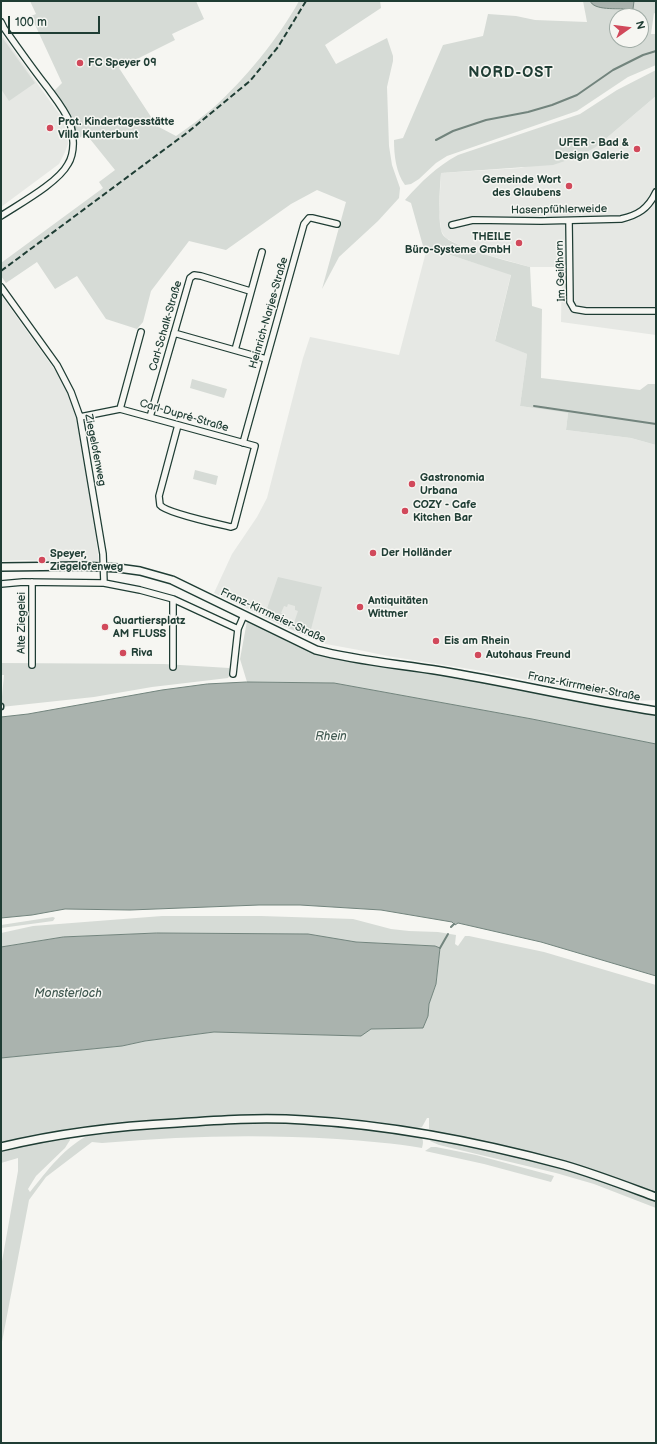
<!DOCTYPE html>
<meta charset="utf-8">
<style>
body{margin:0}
#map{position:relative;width:657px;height:1444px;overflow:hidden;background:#f6f6f2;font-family:"Balsamiq Sans",sans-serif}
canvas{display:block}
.frame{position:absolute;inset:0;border:2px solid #1f3d34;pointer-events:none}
.north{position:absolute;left:609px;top:8px;width:40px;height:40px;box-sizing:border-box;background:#f6f6f2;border:1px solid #a0aca6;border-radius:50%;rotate:76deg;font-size:11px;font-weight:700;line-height:16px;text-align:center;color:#1f3d34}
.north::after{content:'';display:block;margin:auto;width:14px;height:18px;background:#d1495b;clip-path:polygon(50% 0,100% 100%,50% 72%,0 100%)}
.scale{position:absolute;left:8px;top:16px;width:92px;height:18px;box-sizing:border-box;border:2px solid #1f3d34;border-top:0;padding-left:5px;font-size:12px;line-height:14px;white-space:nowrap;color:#1f3d34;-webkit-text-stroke:3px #f6f6f2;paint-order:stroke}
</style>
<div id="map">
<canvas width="657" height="1444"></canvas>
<div class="frame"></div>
<div class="north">N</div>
<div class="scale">100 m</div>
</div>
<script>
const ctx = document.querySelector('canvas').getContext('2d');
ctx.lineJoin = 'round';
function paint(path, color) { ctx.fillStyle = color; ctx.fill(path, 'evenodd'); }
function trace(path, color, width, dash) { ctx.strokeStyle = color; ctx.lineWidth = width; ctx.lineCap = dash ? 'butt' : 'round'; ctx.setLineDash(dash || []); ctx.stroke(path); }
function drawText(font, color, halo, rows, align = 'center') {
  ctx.font = font + ' "Balsamiq Sans",sans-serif'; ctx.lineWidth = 3; ctx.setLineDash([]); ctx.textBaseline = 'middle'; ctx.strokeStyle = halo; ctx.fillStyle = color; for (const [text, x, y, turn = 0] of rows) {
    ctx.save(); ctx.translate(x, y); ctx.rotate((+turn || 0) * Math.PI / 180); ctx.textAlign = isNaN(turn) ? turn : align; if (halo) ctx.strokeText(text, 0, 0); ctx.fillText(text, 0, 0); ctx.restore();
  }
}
paint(new Path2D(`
 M1,33l59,82 7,17 1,12 -3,8 -6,12 -58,43z
 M656,96v239l-95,-13 1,-55h-32l-63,-18 -21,-11 -3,-4 -2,-4 -2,-18 2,-39 80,-5 75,-21z
 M427,248l84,26 -16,66 32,14 -7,52 48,7 -2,17 65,8 25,7v255l-18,1 -32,-5 -124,-25 -95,-15 -23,-5 -38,-7 -37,-15 -75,-36 18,-39 25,-37 10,-19 36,-140 7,-21 89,18z
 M1,295l61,85 14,33 17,100 6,50 -74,-3 -24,1z`), '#e6e8e4');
paint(new Path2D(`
 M30,1h166l8,18 -32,15 3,6 -56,28 38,58 19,10c13,-9 25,-18 37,-28 32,-29 65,-69 86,-107h81l1,7 -56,37 11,19 51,-26 6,18v5l-6,26 2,59 3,19 8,23 -1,10 -21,23 -39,36 -17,32 24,-87 -29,-12 -26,14 -65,46 -37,-9 -38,50 -8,31 -6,7 -31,-10 -29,-43 -22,13 -18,-27 -31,21 -5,-7v-13l102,-75 -4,-6 16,-12 -29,-36 -7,4 -3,-1 -7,-22 -15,-24 8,-8 -31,-67 5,-2z
 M583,1h7v2l14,5 29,1 1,-8h22v13l-2,-1 -3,21h5v31l-28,12 -51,34 -130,45 -11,7 -17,16 -8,5 -6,1c-9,-12 -11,-30 -11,-45l9,-2 40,-93 40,-9 5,-22 28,2 19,4 52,2zM617,16h24v24h-24z
 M1,36l34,47 -26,18 -8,-12z
 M656,70v26l-60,51 -19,10 -24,8 -112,8c-1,13 -4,52 2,62 10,13 69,27 87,32l2,39 10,3 -1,69 99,12 8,-6h8v61l-25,-7 -65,-8 2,-17 -48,-7 7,-52 -32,-13 16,-66 -88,-29 -12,-43 -6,-3c17,-19 31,-33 53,-45l122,-41 37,-24z
 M192,379l35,10 -3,9 -34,-10z
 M195,470l23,6 -2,9 -23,-6z
 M278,577l44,10 -13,50 -45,-20zM288,604l7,2v4l3,1 -4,12 -11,-4 1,-5 -3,-1 3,-7 3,1z
 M247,621l54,26 33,11 108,16 214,42v28l-124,-25 -198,-36 -87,-1 -7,-23z
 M1,663l163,1 65,4 3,3 -4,7 -76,9 -58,10 -93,10 3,-32h-3z
 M162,916h99l92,3 38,10 18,2 29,1 18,3 -1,9 3,2 7,-10h4l75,16 112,33v208l-74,-26 -148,-35 -5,-3v-11h-2l-5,9 -6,2c-19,-3 -38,-7 -57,-8 -64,-6 -127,-6 -190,-1 -57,3 -113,10 -168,23v-85l121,-12 23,-5 69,-9 146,4 11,-7 52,-1 5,-12 1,-12 7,-20 4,-36 -5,-2 -80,-4 -47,-8 -151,-1 -94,4 -62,10v-14l32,-7z
 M53,917l2,1 -2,3 -52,7v-3z
 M276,1122l88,6 57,9c3,3 2,7 1,11 -28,-5 -57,-7 -85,-9 -79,-5 -156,-3 -235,4l-10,-1 -46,35 -17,23 -28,147v-80l17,-96v-13l-17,5v-12l28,-8 40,-5 1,2 -5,8 -29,28 -8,13 2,3c17,-21 35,-46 61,-58 12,-5 35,-5 48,-6 46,-3 91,-4 137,-6z
 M429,1138l123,26 78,26 26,11v7l-62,-24 -38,-11 -117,-28 -9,-4z
 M431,1147h5l40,8 78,21 -3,6 -67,-18 -59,-13z`), '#d6dbd6');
const water = new Path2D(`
 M590,1h44l-1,8h-5c-11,-1 -34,2 -38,-8z
 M247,682l87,1 198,36 124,25v232l-115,-34 -83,-19 -3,2 -3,-3 -71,-12 -81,-5h-41l-129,5 -65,-1 -33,6 -31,3v-201l27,-3 134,-24 45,-6z
 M157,933l151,1 48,8 79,4 5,2 -4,36 -7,20 -1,12 -5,12 -52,1 -10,7 -147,-4 -69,9 -23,5 -121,12v-111l62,-10z`);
paint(water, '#aab3ae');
trace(water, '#72847d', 1);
trace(new Path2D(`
 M436,140l17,-9 33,-11 42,-8 24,-7 25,-10 36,-25 30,-15 13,-4
 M534,406l122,18
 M451,927l3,-3
 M440,948l8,-14`), '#72847d', 2);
const pedestrian = new Path2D(`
 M1,706v1`);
const minor = new Path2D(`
 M1,22l3,6c14,20 28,40 43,59 8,11 18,23 23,36 4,12 5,30 -2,41 -10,19 -49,40 -67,52
 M569,221l1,81 4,7 12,2h70
 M452,225l21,-5 68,1 80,-2c17,-4 27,-10 35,-27
 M1,287l56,78 14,27 9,25 23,137 1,29 36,7 33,9 65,30 -5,45
 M174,333l92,26
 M235,350l27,-98
 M120,409l21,-77
 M80,417l40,-8 135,37 -21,80 -3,1c-13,-3 -65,-14 -71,-22l-1,-9 19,-71
 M150,417l40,-139 4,-3 7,1 49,15
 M243,443l61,-219 5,-6h3l25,6
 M1,584l22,-2 81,1
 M238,629l6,-14
 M32,665v-83
 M173,667v-68`);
const tertiary = new Path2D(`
 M1,567l80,-1 37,2 22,3 32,9 144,70c41,11 83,14 125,21 72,12 143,29 215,40
 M1,1147c58,-14 116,-21 176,-24 42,-3 85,-6 127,-3 88,5 175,22 260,45 31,9 62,21 92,32`);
trace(pedestrian, '#1f3d34', 7);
trace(minor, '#1f3d34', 8);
trace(tertiary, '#1f3d34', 10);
trace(pedestrian, '#f6f6f2', 4);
trace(minor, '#f6f6f2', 5.5);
trace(tertiary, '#f6f6f2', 7);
trace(new Path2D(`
 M1,271l187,-139 62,-51 28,-34 28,-46`), '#1f3d34', 2, [6, 3]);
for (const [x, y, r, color] of [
 [80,63,4,"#d1495b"],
 [50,128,4,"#d1495b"],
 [637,149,4,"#d1495b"],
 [569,186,4,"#d1495b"],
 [519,243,4,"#d1495b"],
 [412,484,4,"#d1495b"],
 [405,511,4,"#d1495b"],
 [373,553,4,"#d1495b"],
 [42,560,4,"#d1495b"],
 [360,607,4,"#d1495b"],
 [105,627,4,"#d1495b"],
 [436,641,4,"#d1495b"],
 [123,653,4,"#d1495b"],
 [478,655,4,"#d1495b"]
]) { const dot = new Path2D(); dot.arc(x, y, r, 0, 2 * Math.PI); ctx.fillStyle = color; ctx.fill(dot); trace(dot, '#f6f6f2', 1.5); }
drawText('bold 11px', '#1f3d34', '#f6f6f2', [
 ["FC Speyer 09",88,63],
 ["Prot. Kindertagesstätte",58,122],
 ["Villa Kunterbunt",58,135],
 ["UFER - Bad &",629,143,"right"],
 ["Design Galerie",629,156,"right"],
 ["Gemeinde Wort",561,180,"right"],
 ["des Glaubens",561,193,"right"],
 ["THEILE",511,237,"right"],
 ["Büro-Systeme GmbH",511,250,"right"],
 ["Gastronomia",420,478],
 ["Urbana",420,491],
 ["COZY - Cafe",413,505],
 ["Kitchen Bar",413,518],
 ["Der Holländer",381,553],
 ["Speyer,",50,554],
 ["Ziegelofenweg",50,567],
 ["Antiquitäten",368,601],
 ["Wittmer",368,614],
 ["Quartiersplatz",113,621],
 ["AM FLUSS",113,634],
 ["Eis am Rhein",444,641],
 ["Riva",131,653],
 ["Autohaus Freund",486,655]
], 'left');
drawText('11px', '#1f3d34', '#f6f6f2', [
 ["Hasenpfühlerweide",559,210,-1],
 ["Im Geißhorn",561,271,-92],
 ["Heinrich-Narjes-Straße",269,313,-74],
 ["Carl-Schalk-Straße",166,326,-74],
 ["Carl-Dupré-Straße",184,416,16],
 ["Ziegelofenweg",95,450,79],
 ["Franz-Kirrmeier-Straße",273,616,25],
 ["Alte Ziegelei",22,623,-90],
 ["Franz-Kirrmeier-Straße",584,687,11]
]);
drawText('italic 12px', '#425a52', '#f6f6f2', [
 ["Rhein",331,737],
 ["Monsterloch",68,994]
]);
ctx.letterSpacing = '1px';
drawText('bold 15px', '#1f3d34', '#f6f6f2', [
 ["NORD-OST",511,73]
]);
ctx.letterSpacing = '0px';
</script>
